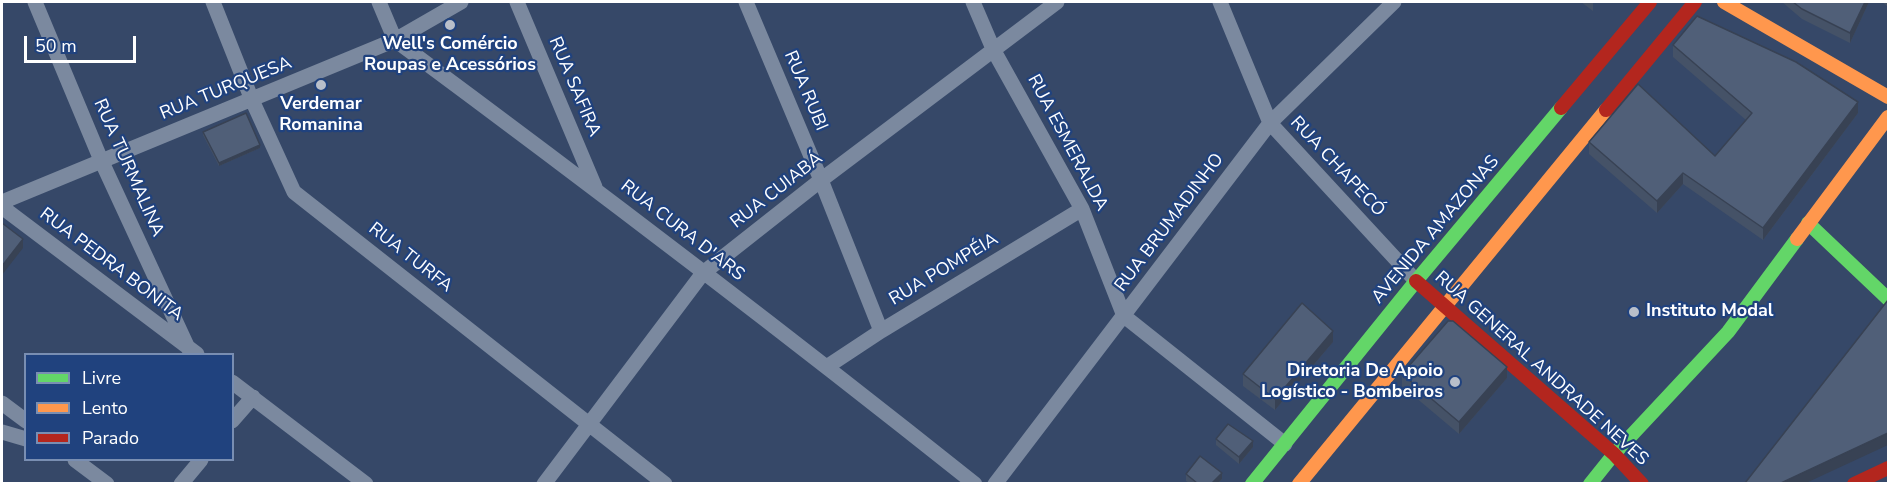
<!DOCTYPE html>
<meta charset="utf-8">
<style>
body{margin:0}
#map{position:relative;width:1890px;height:485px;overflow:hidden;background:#364868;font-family:"Nunito Sans",sans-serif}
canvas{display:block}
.frame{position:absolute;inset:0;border:3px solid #fff;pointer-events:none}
.legend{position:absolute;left:24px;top:353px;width:210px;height:108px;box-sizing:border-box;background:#20427e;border:2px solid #798eb2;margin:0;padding:8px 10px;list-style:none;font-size:18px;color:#fff}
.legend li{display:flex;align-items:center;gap:12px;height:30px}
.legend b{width:30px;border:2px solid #798eb2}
.scale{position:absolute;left:24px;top:36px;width:112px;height:27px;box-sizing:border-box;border:3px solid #fff;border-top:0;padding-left:8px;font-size:18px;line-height:21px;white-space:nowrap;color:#fff;-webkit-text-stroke:4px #20427e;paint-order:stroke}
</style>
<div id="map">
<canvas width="1890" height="485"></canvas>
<div class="frame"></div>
<ul class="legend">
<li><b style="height:8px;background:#63d668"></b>Livre</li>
<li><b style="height:8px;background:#ff974d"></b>Lento</li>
<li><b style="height:8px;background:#b3261e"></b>Parado</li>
</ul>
<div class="scale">50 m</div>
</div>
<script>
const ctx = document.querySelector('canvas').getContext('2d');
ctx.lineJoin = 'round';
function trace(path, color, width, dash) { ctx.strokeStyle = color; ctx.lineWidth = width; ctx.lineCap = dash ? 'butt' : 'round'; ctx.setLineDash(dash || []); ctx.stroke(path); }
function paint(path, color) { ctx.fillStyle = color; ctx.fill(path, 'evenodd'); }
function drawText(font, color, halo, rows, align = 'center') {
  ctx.font = font + ' "Nunito Sans",sans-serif'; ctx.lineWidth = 4.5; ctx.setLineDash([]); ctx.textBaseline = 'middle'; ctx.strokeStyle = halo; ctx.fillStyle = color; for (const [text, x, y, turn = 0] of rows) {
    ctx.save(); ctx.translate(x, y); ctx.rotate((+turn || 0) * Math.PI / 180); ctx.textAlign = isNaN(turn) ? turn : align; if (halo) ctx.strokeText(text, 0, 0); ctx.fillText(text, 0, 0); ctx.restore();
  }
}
trace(new Path2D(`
 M35,2l66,158 87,188
 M213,2l39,98 42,92 371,292
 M379,2l16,38c196,145 389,292 580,444
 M517,2l78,185
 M746,2l75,178 60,151
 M973,2l21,49 88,158 42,107 161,128
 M1220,2l50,121 146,158
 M2,202l393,-162 66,-38
 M2,207l195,147
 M828,366l53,-35 201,-122
 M232,382l134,102
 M2,403l24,18
 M232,421l21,-24
 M2,432l24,7
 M75,460l32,24
 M181,484l20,-24
 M544,484l159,-211 118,-93 236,-178
 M995,484l275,-361 124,-121`), '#7b899f', 15);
trace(new Path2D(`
 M1808,223l80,76
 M1252,484l164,-203 145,-173
 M1590,484l24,-30 114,-122 69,-93`), '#63d668', 14);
trace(new Path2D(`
 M1724,2l164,95
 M1797,239l91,-122
 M1299,484l307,-374`), '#ff974d', 14);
trace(new Path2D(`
 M1561,108l89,-106
 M1606,110l89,-108
 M1416,281l198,173 28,30
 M1854,484l34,-16`), '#b3261e', 14);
paint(new Path2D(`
 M1581,2h12v9z
 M1782,2h87l-19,41 -48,-24z
 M1882,2h6v5z
 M1673,45l185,68 -95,127 -80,-56 -26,29 -68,-59v-12l126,14 31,-36 -73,-63z
 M203,132l57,16 -41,18 -16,-31z
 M1333,342l-58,68 -32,-24v-12z
 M1402,374l105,4 -48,56 -57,-48z
 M1216,439l37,8 -14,17 -23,-19z
 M1186,474l36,5 -4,4h-29l-3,-2z`), '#455267');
paint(new Path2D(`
 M1865,2h4l-19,41v-10z
 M1858,102v11l-95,127v-12z
 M260,145v3l-41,18v-3z
 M1683,173v11l-26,29v-12z
 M23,239v9l-21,27v-9z
 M1333,331v11l-58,68v-11z
 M1507,367v11l-48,56v-12z
 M1888,433v12l-82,38h-25z
 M1253,441v6l-14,17v-7z
 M1222,473v6l-4,4h-6z`), '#384254');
const building = new Path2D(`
 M1793,2h72l-15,31 -48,-24z
 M1697,16l99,46 62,40 -95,126 -80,-55 -26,28 -68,-59 49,-58 77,72 37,-43 -79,-68z
 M246,113l14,32 -41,18 -16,-31z
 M2,223l21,16 -21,27z
 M1888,300v133l-107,50h-36z
 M1302,303l31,28 -58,68 -32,-25z
 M1448,321h5l54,46 -48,55 -57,-48z
 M1228,424l25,17 -14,16 -23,-18z
 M1200,456l22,17 -10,10h-15l-11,-9z`);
paint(building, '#505f78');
trace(building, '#384254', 1.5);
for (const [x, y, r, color] of [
 [450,25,6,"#b9bfca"],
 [321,85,6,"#b9bfca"],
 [1634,312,6,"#b9bfca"],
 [1455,382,6,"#b9bfca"]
]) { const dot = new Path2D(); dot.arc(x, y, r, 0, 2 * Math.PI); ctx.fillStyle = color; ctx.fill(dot); trace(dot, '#20427e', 2); }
drawText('bold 18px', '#fff', '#20427e', [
 ["Well's Comércio",450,45],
 ["Roupas e Acessórios",450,66],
 ["Verdemar",321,105],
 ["Romanina",321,126],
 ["Instituto Modal",1646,312,"left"],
 ["Diretoria De Apoio",1443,372,"right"],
 ["Logístico - Bombeiros",1443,393,"right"]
]);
drawText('18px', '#fff', '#20427e', [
 ["RUA SAFIRA",574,87,67],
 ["RUA TURQUESA",226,89,-22],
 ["RUA RUBI",805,91,67],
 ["RUA ESMERALDA",1067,143,62],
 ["RUA CHAPECÓ",1337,167,47],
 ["RUA TURMALINA",128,168,66],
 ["RUA CUIABÁ",777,191,-38],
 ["RUA BRUMADINHO",1170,223,-53],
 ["AVENIDA AMAZONAS",1436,230,-50],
 ["RUA CURA D'ARS",682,231,38],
 ["RUA TURFA",410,258,38],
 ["RUA PEDRA BONITA",111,265,37],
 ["RUA POMPÉIA",944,270,-31],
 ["RUA GENERAL ANDRADE NEVES",1541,369,42]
]);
</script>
